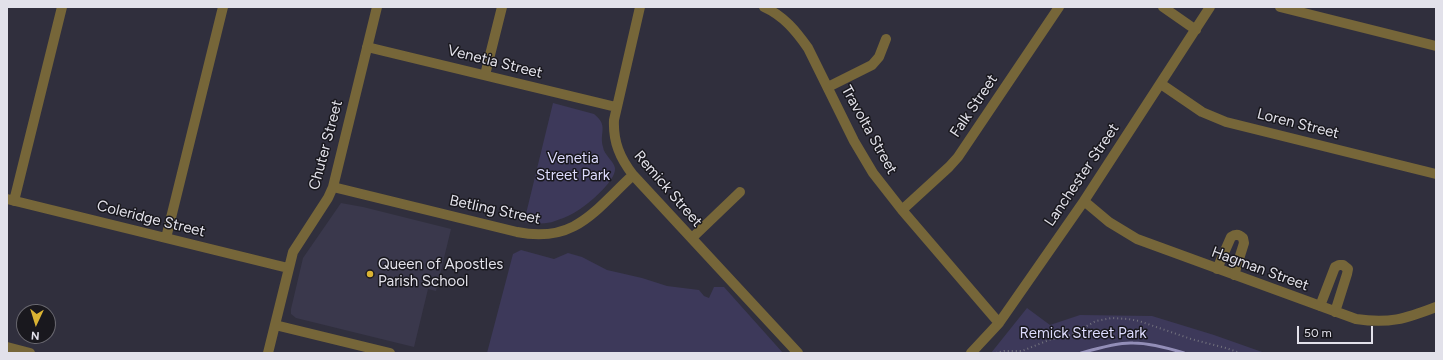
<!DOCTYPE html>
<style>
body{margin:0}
#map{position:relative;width:1443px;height:360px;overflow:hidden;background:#302f3d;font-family:Figtree,sans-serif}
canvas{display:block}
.frame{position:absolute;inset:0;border:8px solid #e2e1ea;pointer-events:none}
.north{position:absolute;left:16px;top:304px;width:40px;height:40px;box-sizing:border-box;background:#19181e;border:1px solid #696870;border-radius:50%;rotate:184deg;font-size:11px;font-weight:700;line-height:16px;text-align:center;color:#e2e1ea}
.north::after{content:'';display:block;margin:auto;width:14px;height:18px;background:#dab333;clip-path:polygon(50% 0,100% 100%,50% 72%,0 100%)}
.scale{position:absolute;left:1297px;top:326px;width:76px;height:18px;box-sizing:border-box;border:2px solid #e2e1ea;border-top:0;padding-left:5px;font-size:12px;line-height:14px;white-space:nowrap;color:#e2e1ea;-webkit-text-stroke:3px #19181e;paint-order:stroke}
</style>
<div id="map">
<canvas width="1443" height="360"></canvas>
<div class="frame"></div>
<div class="north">N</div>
<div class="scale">50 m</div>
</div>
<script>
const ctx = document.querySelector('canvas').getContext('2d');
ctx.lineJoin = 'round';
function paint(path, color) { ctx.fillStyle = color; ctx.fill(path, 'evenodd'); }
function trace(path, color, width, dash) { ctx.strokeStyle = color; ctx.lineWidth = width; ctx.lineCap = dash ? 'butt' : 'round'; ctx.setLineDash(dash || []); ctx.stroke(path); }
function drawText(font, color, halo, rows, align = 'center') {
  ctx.font = font + ' Figtree,sans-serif'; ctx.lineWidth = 3; ctx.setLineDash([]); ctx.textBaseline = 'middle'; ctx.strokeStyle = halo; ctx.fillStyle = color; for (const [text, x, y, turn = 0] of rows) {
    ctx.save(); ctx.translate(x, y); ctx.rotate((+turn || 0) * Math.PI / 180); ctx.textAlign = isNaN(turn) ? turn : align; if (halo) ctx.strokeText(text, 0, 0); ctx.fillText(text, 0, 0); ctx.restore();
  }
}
paint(new Path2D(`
 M341,203l22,4 88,22 -15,62 -8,-2 -14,58 -118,-29 -5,-4v-5l12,-51z`), '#3a384c');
paint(new Path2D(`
 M553,103l41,11c15,12 5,18 9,33 1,8 11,14 12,21 2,13 -32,41 -43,46 -5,3 -12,5 -17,7 -10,4 -21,2 -31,1z
 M521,250l33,9 14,-6 14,4 25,13 35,8 25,8 32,4 5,6 5,2 5,-11h10l59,66h-296l26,-99z
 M1027,308l23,17 30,-10 72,1 62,19 51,18h-274z`), '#3d395a');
trace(new Path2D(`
 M1081,353c14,-4 37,-11 52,-10 17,0 35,5 51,10`), '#938eb8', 3);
trace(new Path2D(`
 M996,353l8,-2h18l27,-11 21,-5 26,-14 16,-3 16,1 11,2 52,18 35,9 14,5`), '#72717d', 2, [1, 3]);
trace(new Path2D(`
 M640,7l-26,113c-1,22 6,38 19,55l165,178
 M764,7c20,9 32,24 44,41l46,93 19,32 29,37 97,113
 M1163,7l33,23
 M1280,7l156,39
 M367,47l249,60
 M485,75l17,-68
 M1161,84l41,28 24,10 210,52
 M828,87l44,-22 7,-8 7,-18
 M333,187l184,45c58,12 78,-22 116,-57
 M7,199l281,69
 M14,201l48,-194
 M1084,201l25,21 28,17 219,80c33,5 49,0 80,-12
 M902,210l47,-43 9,-10 101,-150
 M166,238l57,-231
 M692,238l48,-46
 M1217,269l14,-32c4,-3 8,-3 12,1l1,5 -10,32
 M1320,306l15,-39 4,-2h4l5,4 -1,5 -12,38
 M275,325l115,28
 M7,347l23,6
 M268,353l25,-101 35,-54 5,-11 44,-180
 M971,353l28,-30 85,-122 126,-194`), '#766639', 10);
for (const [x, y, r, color] of [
 [370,274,4,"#dab333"]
]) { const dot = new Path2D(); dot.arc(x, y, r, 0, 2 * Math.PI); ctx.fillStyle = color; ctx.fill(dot); trace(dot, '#19181e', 1.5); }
drawText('15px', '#e2e1ea', '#19181e', [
 ["Venetia Street",495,62,14],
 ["Falk Street",974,106,-56],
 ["Loren Street",1298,124,14],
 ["Travolta Street",869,130,61],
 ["Chuter Street",326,145,-75],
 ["Lanchester Street",1082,175,-56],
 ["Remick Street",668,189,49],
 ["Betling Street",495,210,12],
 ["Coleridge Street",151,219,14],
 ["Hagman Street",1260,269,20]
]);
drawText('15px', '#dddbfd', '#19181e', [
 ["Venetia",573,159],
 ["Street Park",573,176],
 ["Remick Street Park",1083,334]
]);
drawText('15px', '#e2e1ea', '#19181e', [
 ["Queen of Apostles",378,265],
 ["Parish School",378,282]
], 'left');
</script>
